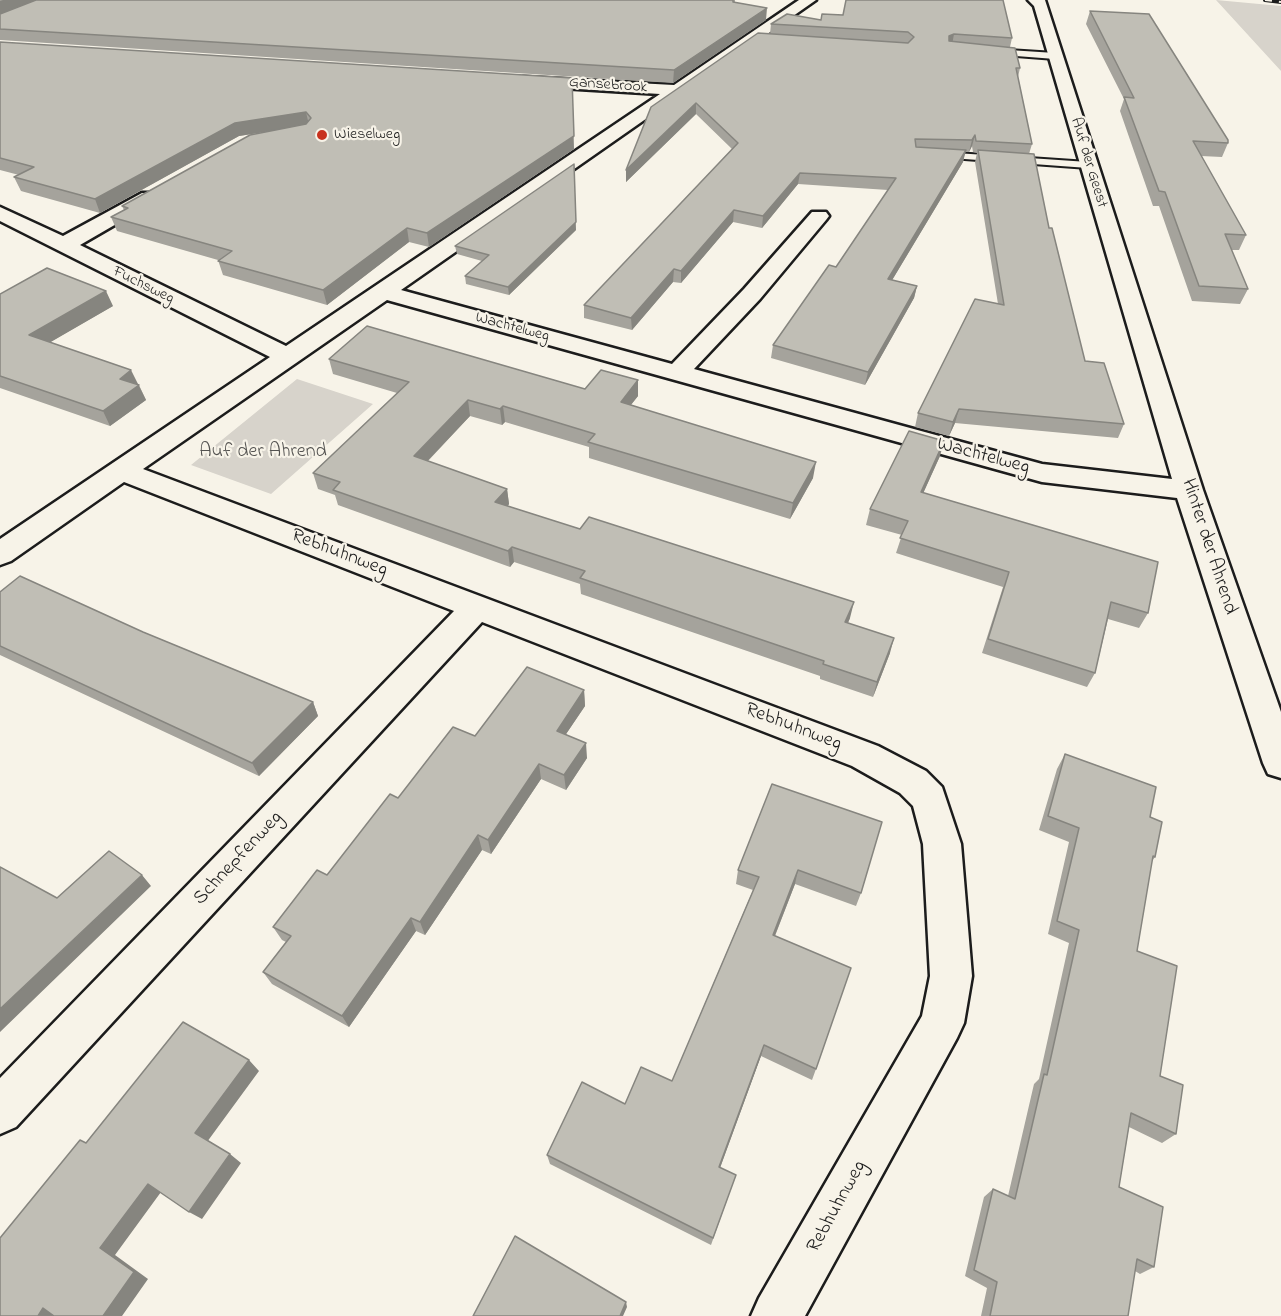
<!DOCTYPE html>
<style>
body{margin:0}
canvas{display:block;background:#f7f3e8}
</style>
<canvas width="1281" height="1316"></canvas>
<script>
const ctx = document.querySelector('canvas').getContext('2d');
ctx.lineJoin = 'round';
function paint(path, color) { ctx.fillStyle = color; ctx.fill(path, 'evenodd'); }
function trace(path, color, width, dash) { ctx.strokeStyle = color; ctx.lineWidth = width; ctx.lineCap = dash ? 'butt' : 'round'; ctx.setLineDash(dash || []); ctx.stroke(path); }
function drawText(font, color, halo, rows, align = 'center') {
  ctx.font = font + ' "Indie Flower",sans-serif'; ctx.lineWidth = 4.5; ctx.setLineDash([]); ctx.textBaseline = 'middle'; ctx.strokeStyle = halo; ctx.fillStyle = color; for (const [text, x, y, turn = 0] of rows) {
    ctx.save(); ctx.translate(x, y); ctx.rotate((+turn || 0) * Math.PI / 180); ctx.textAlign = isNaN(turn) ? turn : align; if (halo) ctx.strokeText(text, 0, 0); ctx.fillText(text, 0, 0); ctx.restore();
  }
}
paint(new Path2D(`
 M1216,0l65,6v65z
 M297,379l76,25 -102,90 -80,-29z`), '#d7d3cb');
const lane = new Path2D(`
 M993,49l62,4 4,3 -4,3 -65,-5 -1,-2z
 M941,152l147,10 5,3 -5,3 -151,-11v-4z`);
const street = new Path2D(`
 M799,0h17l-415,290 271,74 72,-75 68,-77h14l3,4 -3,4 -66,79 -66,70 348,95 130,15 -138,-473 -6,-6h17l158,490 78,222v66l-13,-4 -5,-11 -86,-265 -135,-16 -655,-182 -244,169 735,277 48,25 16,16 19,57 11,132 -8,47 -7,15 -152,278h-54l8,-18 163,-282 8,-40 -7,-132 -10,-38 -13,-13 -48,-27 -370,-144 -466,505 -16,7v-56l454,-467 -330,-129 -113,79 -11,4v-26l270,-182 -270,-136v-14l63,29 79,-43h14l3,4 -3,4 -76,44 206,101 374,-252 -131,-8 -6,-1 -2,-4 2,-4 151,8z`);
trace(lane, '#1c1c1c', 4);
trace(street, '#1c1c1c', 5);
paint(lane, '#f7f3e8');
paint(street, '#f7f3e8');
const rail = new Path2D(`
 M1265,0l16,2`);
trace(rail, '#1c1c1c', 4);
trace(rail, '#f7f3e8', 2, [7]);
paint(new Path2D(`
 M0,0h735v2l31,18 -93,63 -673,-43z
 M1090,11l138,132 -6,14 -21,-1 45,79 -7,15h-8l17,39 -8,15 -48,-3 -33,-95h-6l-33,-95 4,-12 -38,-75z
 M821,20l191,18 -2,9 10,21 -2,9 14,67 -3,10 56,207 39,63 -6,14 -163,-15 -6,13 -34,-9 3,-14 80,-109 -23,-142 2,-9 -4,-1 -1,-6 -3,6h-4l-2,10 -71,118 25,6 -3,12 -49,87 -94,-27 2,-13 63,-78 52,-77 -90,-6 -36,44 -29,-6 -52,61 -8,-1 -41,48 -48,-12v-13l148,-156 -36,-35 -70,68v-12l144,-136 1,-10z
 M0,42l574,107 -145,98 -20,-5 -82,63 -104,-30 -5,-15 -101,-29 -6,-14 13,-7 -2,-4 149,-75 -32,5 -139,77 -79,-22 -7,-14 5,-2 -19,-5z
 M576,230l-67,65 -43,-11 -1,-8 17,-15 -25,-7 -2,-8z
 M0,294l113,12 -63,36 89,43 7,15 -36,26 -110,-38z
 M329,359l256,30 53,-9v16l-7,9 182,73 -23,41 -201,-61v-11l-84,-25 -3,3 -32,-9 -42,45 79,28 2,15 -1,2 342,112 -2,5 42,30 -17,44 -53,-18v-3l-239,-82 -1,-10 -66,-22 -4,5 -172,-62 -3,-10 -17,-6 -5,-16 84,-80 -64,-19z
 M940,456l-17,37 225,120 -9,15 -31,-9 -13,54 -8,14 -105,-34 21,-66 -107,-34 6,-18 -36,-10 4,-16z
 M0,592l143,40 170,70 5,14 -59,60 -259,-121z
 M584,690l1,16 -19,28 21,24 -21,32 -25,-11 -50,75 -9,-4 -57,85 -9,-4 -67,96 -77,-43 -9,-12 23,-30 -4,-2 -9,-13 54,-52 71,-77z
 M1065,754l85,63 5,40 -3,4 -15,90 23,125 16,58 -14,9 -33,-16 -10,60 35,80 -14,7 -5,-3 -7,45h-147l6,-28 -22,-12 19,-79 9,-8 15,7 26,-112 5,-5 30,-136 -21,-9 21,-92 -30,-12 18,-61z
 M772,784l89,109 -5,13 -61,-22 -20,52 41,133 -4,11 -51,-24 -41,112 16,7 -25,70 -161,-81 -3,-9 78,-51 47,-23 81,-191 -17,-6 2,-14z`), '#a5a39c');
paint(new Path2D(`
 M3,0h34l-37,15v-14z
 M767,8l-1,12 -93,63 1,-13z
 M954,34l-2,11 -5,2 2,-11z
 M572,78l2,71 -145,98 -2,-14z
 M696,103v11l-70,68v-12z
 M306,112l3,13 -70,11 -139,77 -5,-14 140,-76z
 M975,135l-3,11 -3,6 3,-12z
 M966,150l-3,12 -78,130 3,-13z
 M574,164l2,66 -67,65 -1,-8z
 M800,173l-2,11 -36,44 1,-12z
 M734,210l-1,12 -52,61v-12z
 M407,228l2,14 -82,63 -4,-15z
 M674,269l-1,13 -41,48 -1,-12z
 M917,286l-3,12 -49,87 3,-13z
 M106,291l7,15 -76,44 -8,-15z
 M131,370l15,30 -36,26 -7,-15 17,-32z
 M638,380v16l-17,21v-15z
 M468,400l2,16 -53,56 -3,-16z
 M503,406l2,16 -3,3 -2,-16z
 M959,409l-4,14 -6,13 4,-14z
 M944,441l-4,15 -23,51 4,-15z
 M816,462l-3,16 -23,41 3,-16z
 M507,489l2,15 -11,14 -3,-16z
 M512,547l2,15 -4,5 -2,-16z
 M854,602l-4,16 -9,20 4,-16z
 M894,638l-4,15 -17,44 4,-15z
 M584,690l1,16 -27,40 -1,-15z
 M313,702l5,14 -59,60 -7,-13z
 M586,743l1,15 -21,32 -2,-15z
 M539,764l2,15 -50,75 -3,-14z
 M478,835l4,15 -57,85 -5,-13z
 M798,870l-3,14 -25,64 3,-13z
 M142,875l9,11 -151,146v-23z
 M411,918l5,13 -67,96 -7,-11z
 M764,1045l-3,11 -44,120 2,-9z
 M249,1060l10,11 -52,71 -12,-9z
 M230,1154l11,9 -39,56 -13,-7z
 M148,1184l13,8 -46,63 33,24 -26,37h-19l-3,-68z
 M626,1302l1,5 -4,9h-3z
 M43,1308l16,8h-21z`), '#86857f');
const building = new Path2D(`
 M36,0h697v2l34,6 -93,62 -674,-41v-15z
 M846,0h157l9,38 -58,-4 -5,2v5l66,7 5,20h-4l16,76 -56,-3 -1,-6 -3,5 -57,-1 1,8 50,3 -78,129 29,7 -49,86 -95,-27 56,-80 7,2 60,-89 -96,-5 -37,43 -29,-6 -53,61 -7,-2 -43,49 -47,-13 154,-162 -42,-40 -70,67 25,-63 107,-74 150,10 6,-6 -6,-5 -137,-8 16,-10 34,6 1,-6 21,1z
 M1090,11l59,3 79,126v3l-35,-2 53,94 -21,-1 23,55 -49,-3 -34,-94 -6,-1 -35,-94 10,1z
 M0,42l572,36 2,58 -147,97 -20,-5 -84,62 -105,-29 14,-10 -121,-34 17,-9 -6,-2 128,-71 56,-11 5,-6 -5,-6 -71,11 -140,76 -81,-22 20,-10 -34,-9z
 M978,150l56,4 15,74h3l33,133 19,2 20,61 -165,-15 -6,13 -35,-9 57,-114 29,6z
 M574,164l2,58 -68,65 -43,-11 24,-21 -34,-9z
 M47,268l59,23 -77,44 102,35 -11,9 19,6 -36,26 -103,-35v-82z
 M367,326l218,63 16,-19 37,10 -17,22 195,60 -23,41 -205,-61 7,-8 -92,-28 -3,3 -32,-9 -54,56 93,33 -12,13 85,27 9,-12 265,85 -9,20 49,16 -17,44 -54,-18 1,-3 -244,-83 5,-7 -73,-24 -4,4 -175,-61 7,-8 -27,-9 96,-91 -80,-23z
 M909,431l35,10 -23,51 237,70 -10,51 -37,-11 -16,71 -107,-34 21,-67 -109,-34 8,-17 -38,-12z
 M20,576l123,56 170,70 -61,61 -252,-117v-54z
 M527,667l57,23 -27,41 29,12 -22,32 -25,-11 -51,76 -10,-5 -58,87 -9,-4 -69,98 -79,-44 28,-36 -18,-9 44,-57 10,5 63,-81 8,4 55,-71 22,9z
 M1065,754l91,33 -6,30 12,5 -7,35 -2,-1 -16,95 40,15 -17,110 23,9 -7,49 -45,-21 -12,74 44,20 -9,60 -17,-8 -9,57h-138l7,-34 -23,-12 19,-81 22,10 29,-125 3,1 32,-145 -22,-9 22,-93 -31,-12z
 M772,784l110,38 -21,71 -63,-23 -25,65 78,33 -35,101 -52,-24 -45,122 17,8 -23,63 -166,-83 35,-73 43,22 16,-37 31,14 87,-204 -21,-7z
 M109,851l33,24 -142,134v-142l57,31z
 M183,1022l66,38 -54,73 35,21 -41,58 -41,-28 -48,64 34,24 -31,44h-49l-11,-8 -5,8h-38v-78l80,-98 6,3z
 M515,1236l111,66 -6,14h-147z`);
paint(building, '#c0beb5');
trace(building, '#86857f', 1.5);
for (const [x, y, r, color] of [
 [322,135,6,"#c8321e"]
]) { const dot = new Path2D(); dot.arc(x, y, r, 0, 2 * Math.PI); ctx.fillStyle = color; ctx.fill(dot); trace(dot, '#f7f3e8', 2); }
drawText('16px', '#1c1c1c', '#f7f3e8', [
 ["Gansebrook",608,86,4],
 ["Auf der Geest",1088,163,73],
 ["Fuchsweg",143,286,26],
 ["Wachtelweg",512,328,15]
]);
drawText('16px', '#1c1c1c', '#f7f3e8', [
 ["Wieselweg",334,135]
], 'left');
drawText('20px', '#545351', '#f7f3e8', [
 ["Auf der Ahrend",263,453]
]);
drawText('20px', '#1c1c1c', '#f7f3e8', [
 ["Wachtelweg",983,457,15],
 ["Hinter der Ahrend",1208,547,72],
 ["Rebhuhnweg",339,554,21],
 ["Rebhuhnweg",793,728,21],
 ["Schnepfenweg",239,859,-47],
 ["Rebhuhnweg",838,1207,-61]
]);
</script>
